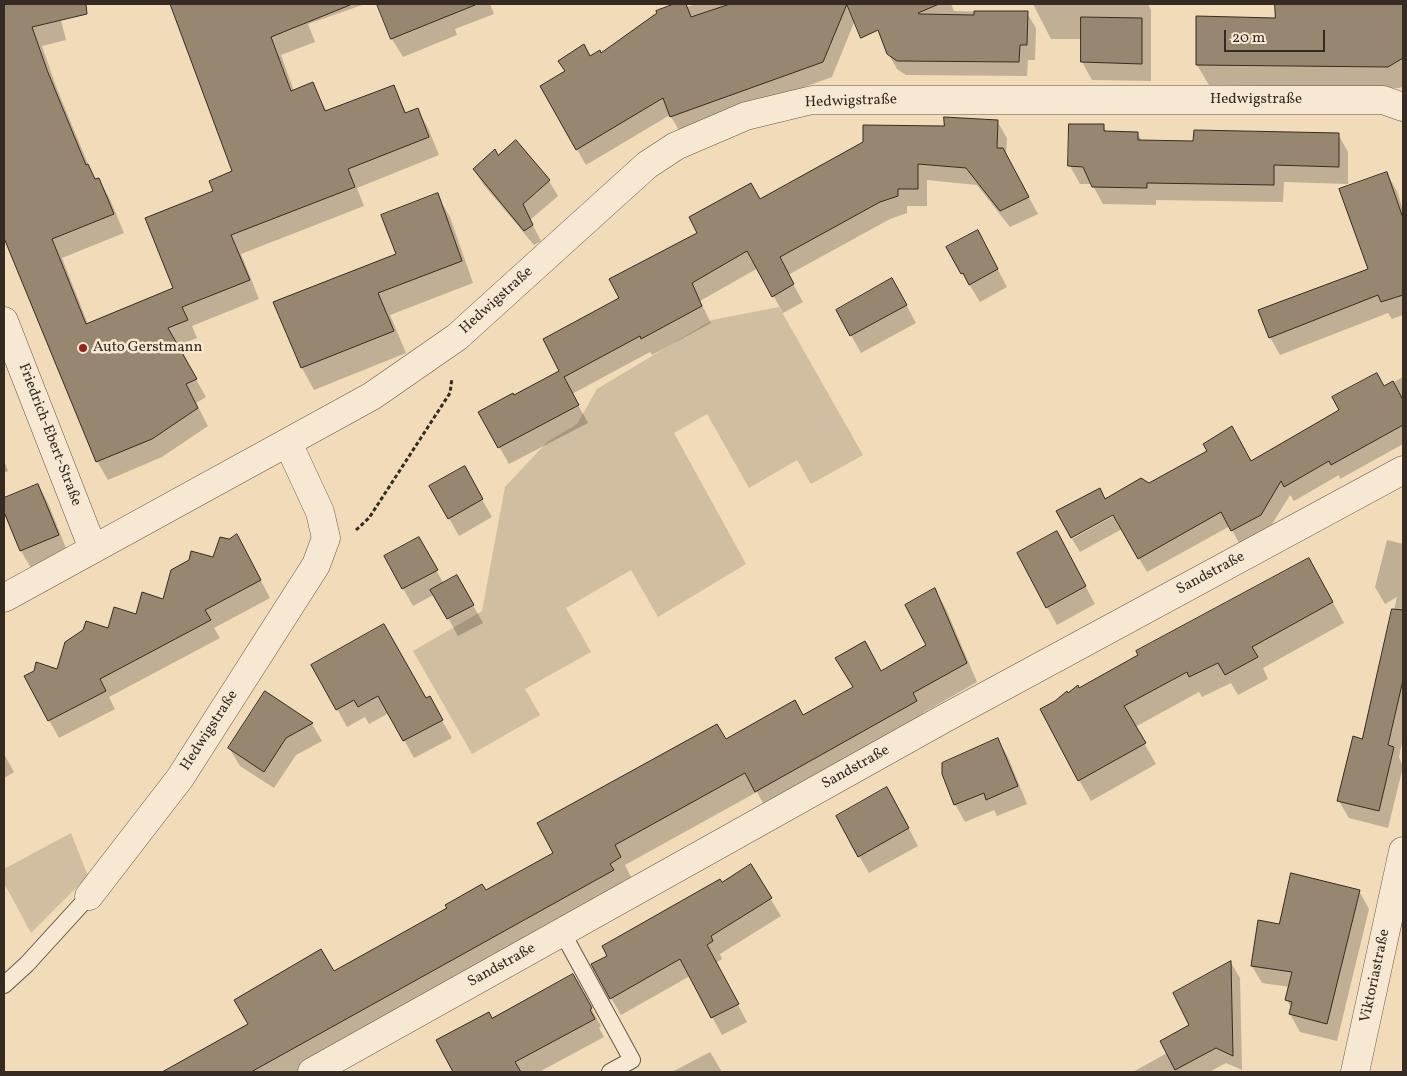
<!DOCTYPE html>
<meta charset="utf-8">
<style>
body{margin:0}
#map{position:relative;width:1407px;height:1076px;overflow:hidden;background:#f1dbb9;font-family:Vollkorn,serif}
canvas{display:block}
.frame{position:absolute;inset:0;border:5px solid #362b22;pointer-events:none}
.scale{position:absolute;left:1224px;top:30px;width:101px;height:22px;box-sizing:border-box;border:2px solid #362b22;border-top:0;padding-left:6px;font-size:15px;line-height:18px;white-space:nowrap;color:#362b22;-webkit-text-stroke:4px #f6e8d2;paint-order:stroke}
</style>
<div id="map">
<canvas width="1407" height="1076"></canvas>
<div class="frame"></div>
<div class="scale">20 m</div>
</div>
<script>
const ctx = document.querySelector('canvas').getContext('2d');
ctx.lineJoin = 'round';
function paint(path, color) { ctx.fillStyle = color; ctx.fill(path, 'evenodd'); }
function trace(path, color, width, dash) { ctx.strokeStyle = color; ctx.lineWidth = width; ctx.lineCap = dash ? 'butt' : 'round'; ctx.setLineDash(dash || []); ctx.stroke(path); }
function drawText(font, color, halo, rows, align = 'center') {
  ctx.font = font + ' Vollkorn,serif'; ctx.lineWidth = 5; ctx.setLineDash([]); ctx.textBaseline = 'middle'; ctx.strokeStyle = halo; ctx.fillStyle = color; for (const [text, x, y, turn = 0] of rows) {
    ctx.save(); ctx.translate(x, y); ctx.rotate((+turn || 0) * Math.PI / 180); ctx.textAlign = isNaN(turn) ? turn : align; if (halo) ctx.strokeText(text, 0, 0); ctx.fillText(text, 0, 0); ctx.restore();
  }
}
paint(new Path2D(`
 M779,307l84,148 -52,29 -14,-24 -48,28 -42,-74 -33,19 72,131 -88,53 -27,-47 -65,38 25,44 -66,37 15,26 -68,39 -59,-103 69,-40 23,-124 42,-45 30,-18 20,-35 115,-69z
 M71,833l17,43 -57,57 -27,-50v-14z`), '#d1bd9f');
paint(new Path2D(`
 M4,4h50l5,8 7,28 -24,6 15,43 34,82 5,9 2,-1 11,18 15,36 -62,25 26,66 87,-35 40,-98 18,-19 -62,-168h194l-57,20 7,18 -34,13 13,36 18,-7 15,28 66,-25 14,27 11,-4 10,18 11,27 -82,33 7,18 -123,48 18,45 -67,27 5,12 -20,8 29,51 -10,6 12,23 -46,31 -54,23 -11,-19 -93,-227z
 M379,4h111l4,10 -39,15 2,6 -54,22 -11,-18z
 M677,4h9l1,3 9,-3h152l7,16 -23,57 -152,55 -10,-17 -84,50 -45,-78 49,-30 11,-2 58,-41 -1,-2z
 M889,4h62l3,7 73,2 9,15 -1,32h-7l-1,16 -121,-1 -9,-6 -9,-16 -17,-42z
 M1033,4h115l3,6v71l-59,-1 -10,-18v-23h-31z
 M1276,4h127v82l-3,2 -191,-3 -12,-20 79,-46z
 M997,121l10,17 -1,18 32,58 -28,13 -33,-42 -50,-5v26h-20v7l-17,6 -102,56 15,27 -20,11 -25,-45 -58,33 11,22 -59,32 -2,-3 -78,42 16,29 -79,41 -29,-51 81,-42 60,-73 138,-98 186,-73z
 M1103,126l4,6 30,1 5,8 53,1 143,-8 10,18v32l-64,-2 -1,20 -127,-2v5l-53,-1 -11,-20h-12l-10,-18z
 M515,142l34,39 9,15 -28,24 11,21 -7,4 -51,-61 -9,-15 24,-12z
 M1387,174l10,17 6,19v105l-11,4 -4,-6 -108,42 -10,-18 99,-67z
 M437,195l13,22 23,66 -83,32 16,38 -92,37 -12,-22 96,-113z
 M987,249l20,38 -27,15 -18,-29z
 M902,297l14,26 -55,30 -24,-43z
 M1403,377v67l-63,35 -1,-4 -45,26 -4,-6 -21,34 -29,16 -10,-19 -83,46 -25,-43 -42,23 -8,-13 47,-26 -14,-13 44,-16 102,-22z
 M4,460l4,11 -4,2z
 M464,468l28,49 -33,19 -28,-50z
 M38,485l10,18 20,50 -37,15 -10,-17 -17,-42v-9z
 M418,539l26,45 13,-7 26,46 -25,13 -23,-42 -22,12 -28,-50z
 M1387,540l16,4v194l-4,19 4,10 -15,61 -39,-10 -10,-17 24,-61 34,-143 -12,7 -10,-17z
 M1066,550l29,54 -38,21 -39,-71z
 M247,554l23,44 -56,30 6,10 -111,59 6,12 -56,29 -10,-18 9,-50 50,-40 56,-29 50,-42z
 M1321,580l23,43 -81,45 5,11 -30,16 -7,-12 -29,14 -3,-5 -64,35 21,37 -65,37 -12,-21 -11,-85z
 M935,590l11,19 31,73 -54,31 4,8 -160,89 -10,-18 -132,73 6,12 -11,6 4,7 -326,182h-128l163,-99 222,-119 171,-114 77,-23 125,-72z
 M313,665l113,35 3,-2 23,40 -38,20 -25,-45 -20,11 -4,-7 -18,10z
 M265,693l47,31 10,17 -26,14 -22,33 -34,-22 -11,-18z
 M998,740l10,17 19,47 -30,12 -3,-6 -29,12 -10,-18z
 M4,754l10,18 -10,6z
 M897,806l21,40 -49,27 -10,-17z
 M750,866l31,50 -61,38 2,5 -6,4 31,59 -25,13 -32,-59 -69,39 -10,-17 111,-114z
 M1359,891l10,18 -32,132 -37,-9 -10,-18 1,-6 -4,-8 3,-13 -28,-4 -10,-17 27,-41z
 M1231,963l9,15 2,92 -16,-7 -17,9h-76l34,-19 24,-27z
 M583,993l18,33 -2,2 5,9 -65,35h-85l-16,-31z
 M710,1052l12,20h-50z`), '#0003');
const building = new Path2D(`
 M4,4h82l1,10 -55,13 15,43 39,95 2,-1 7,15 4,-1 15,36 -62,25 34,85 87,-36 -28,-70 68,-27 -4,-10 23,-10 -62,-167h180v1l-79,32 20,54 22,-9 12,29 69,-26 11,28 13,-5 11,29 -81,32 7,18 -124,48 19,45 -68,27 6,13 -20,8 29,51 -11,5 12,24 -46,31 -56,23 -92,-224z
 M377,4h98v1l-84,34z
 M674,4h12l5,13 39,-13h117l-24,58 -153,55 -7,-19 -87,52 -36,-64 25,-15 -7,-10 26,-17 6,12 10,-6 1,3 56,-40 -1,-2z
 M847,4h92l-21,9 1,1 55,1v-4h54l-1,34h-7l-1,17 -122,-1 -10,-7 -9,-24 -17,8z
 M1275,4h128v54l-15,9 -192,-2v-49l79,2z
 M1081,17l61,1v46l-61,-2z
 M944,117l54,3 -1,28h6l26,49 -29,14 -34,-43 -48,-4v25h-20v7l-18,6 -100,55 14,27 -22,13 -25,-46 -55,32 10,23 -61,33 -1,-3 -76,41 15,28 -81,43 -20,-36 35,-19 1,2 45,-24 -16,-32 76,-41 -10,-19 88,-46 -8,-16 62,-34 9,16 103,-57v-17l81,1z
 M1069,124h35v7l34,1v8l55,1 1,-11 145,3v34l-65,-2v20l-127,-2v5l-55,-1 -9,-20 -15,-1z
 M516,140l34,40 -27,24 10,21 -9,6 -51,-62 22,-20 3,6z
 M1387,172l16,46v77l-22,7 -3,-7 -109,43 -11,-28 110,-41 -29,-80z
 M438,193l24,68 -84,32 16,38 -93,37 -28,-66 123,-48 -15,-39z
 M978,230l20,39 -29,16 -6,-12 -2,1 -15,-27z
 M892,278l15,27 -57,31 -14,-26z
 M1377,373l7,13 9,-5 10,19v25l-72,40 -2,-4 -45,26 -3,-6 -20,34 -30,16 -10,-19 -83,47 -25,-44 -42,23 -15,-27 44,-23 5,11 36,-21 8,5 58,-32 -4,-7 29,-18 19,35 88,-51 -7,-13z
 M465,466l18,33 -35,20 -19,-33z
 M38,484l21,51 -39,16 -16,-39v-14z
 M1057,531l29,55 -40,22 -29,-55z
 M237,534l24,46 -56,30 6,10 -111,59 6,12 -58,30 -24,-45 10,-5 2,-9 21,7 8,-27 18,-12 3,-9 22,7 6,-21 22,7 6,-22 21,7 8,-29 18,-10 2,-9 22,6 7,-20 9,2z
 M419,537l19,33 -36,19 -18,-33z
 M1309,558l24,44 -81,45 6,10 -33,18 -7,-12 -29,14 -2,-5 -63,34 22,37 -68,38 -38,-72 15,-8 12,-10 1,2 10,-8 1,3 59,-33 -2,-4z
 M457,575l17,30 -27,14 -17,-29z
 M935,588l32,75 -54,30 4,8 -162,91 -10,-19 -130,72 6,12 -11,7 4,6 -363,202h-89l86,-48 -14,-24 87,-51 13,22 113,-63 -2,-3 37,-21 4,6 67,-37 -16,-30 180,-99 9,15 69,-39 8,15 50,-28 -18,-29 30,-17 16,30 45,-26 -21,-40z
 M1392,609l11,1v70l-15,65 6,2 -15,64 -42,-10 16,-65 9,3z
 M384,624l42,74 4,-2 13,24 -40,21 -25,-45 -20,11 -4,-7 -18,10 -25,-45z
 M265,691l48,32 -27,15 -22,34 -36,-24z
 M998,738l20,48 -32,14 -2,-7 -30,12 -12,-31v-11z
 M887,787l22,41 -51,29 -22,-41z
 M751,864l21,34 -61,38 2,5 -6,4 32,59 -28,14 -31,-59 -70,40 -19,-35 16,-8 -5,-10 118,-67 2,3z
 M1291,873l69,17 -33,134 -38,-10 3,-12 -7,-2 7,-28 -41,-6 7,-46 21,4z
 M1231,961l2,95 -17,-8 -41,22 -15,-29 29,-16 -16,-32z
 M573,974l19,34 -2,2 5,9 -80,43 6,10h-68l-17,-32 53,-28 3,6z`);
paint(building, '#978771');
trace(building, '#362b22', 1);
const service = new Path2D(`
 M562,932l70,128 -22,12
 M4,985l23,-21 62,-68`);
const minor = new Path2D(`
 M4,321l89,228
 M4,598l368,-202 85,-59 190,-172 29,-19 70,-30 66,-16h571l20,7
 M89,896l91,-118 136,-213 10,-27 -6,-26 -32,-69
 M312,1072l633,-354 458,-248
 M1355,1072l48,-221`);
trace(service, '#655748', 18);
trace(minor, '#655748', 29);
trace(new Path2D(`
 M356,530l13,-12 81,-125 2,-15`), '#362b22', 3, [4, 2.5]);
trace(service, '#f6e8d2', 16);
trace(minor, '#f6e8d2', 28);
for (const [x, y, r, color] of [
 [83,348,5,"#8f2418"]
]) { const dot = new Path2D(); dot.arc(x, y, r, 0, 2 * Math.PI); ctx.fillStyle = color; ctx.fill(dot); trace(dot, '#f6e8d2', 2); }
drawText('15px', '#362b22', '#f6e8d2', [
 ["Hedwigstraße",1256,100],
 ["Hedwigstraße",851,102,-2],
 ["Hedwigstraße",497,301,-42],
 ["Friedrich-Ebert-Straße",49,435,69],
 ["Sandstraße",1211,574,-28],
 ["Hedwigstraße",210,731,-57],
 ["Sandstraße",856,768,-29],
 ["Sandstraße",502,966,-29],
 ["Viktoriastraße",1376,976,-78]
]);
drawText('15px', '#362b22', '#f6e8d2', [
 ["Auto Gerstmann",93,348]
], 'left');
</script>
